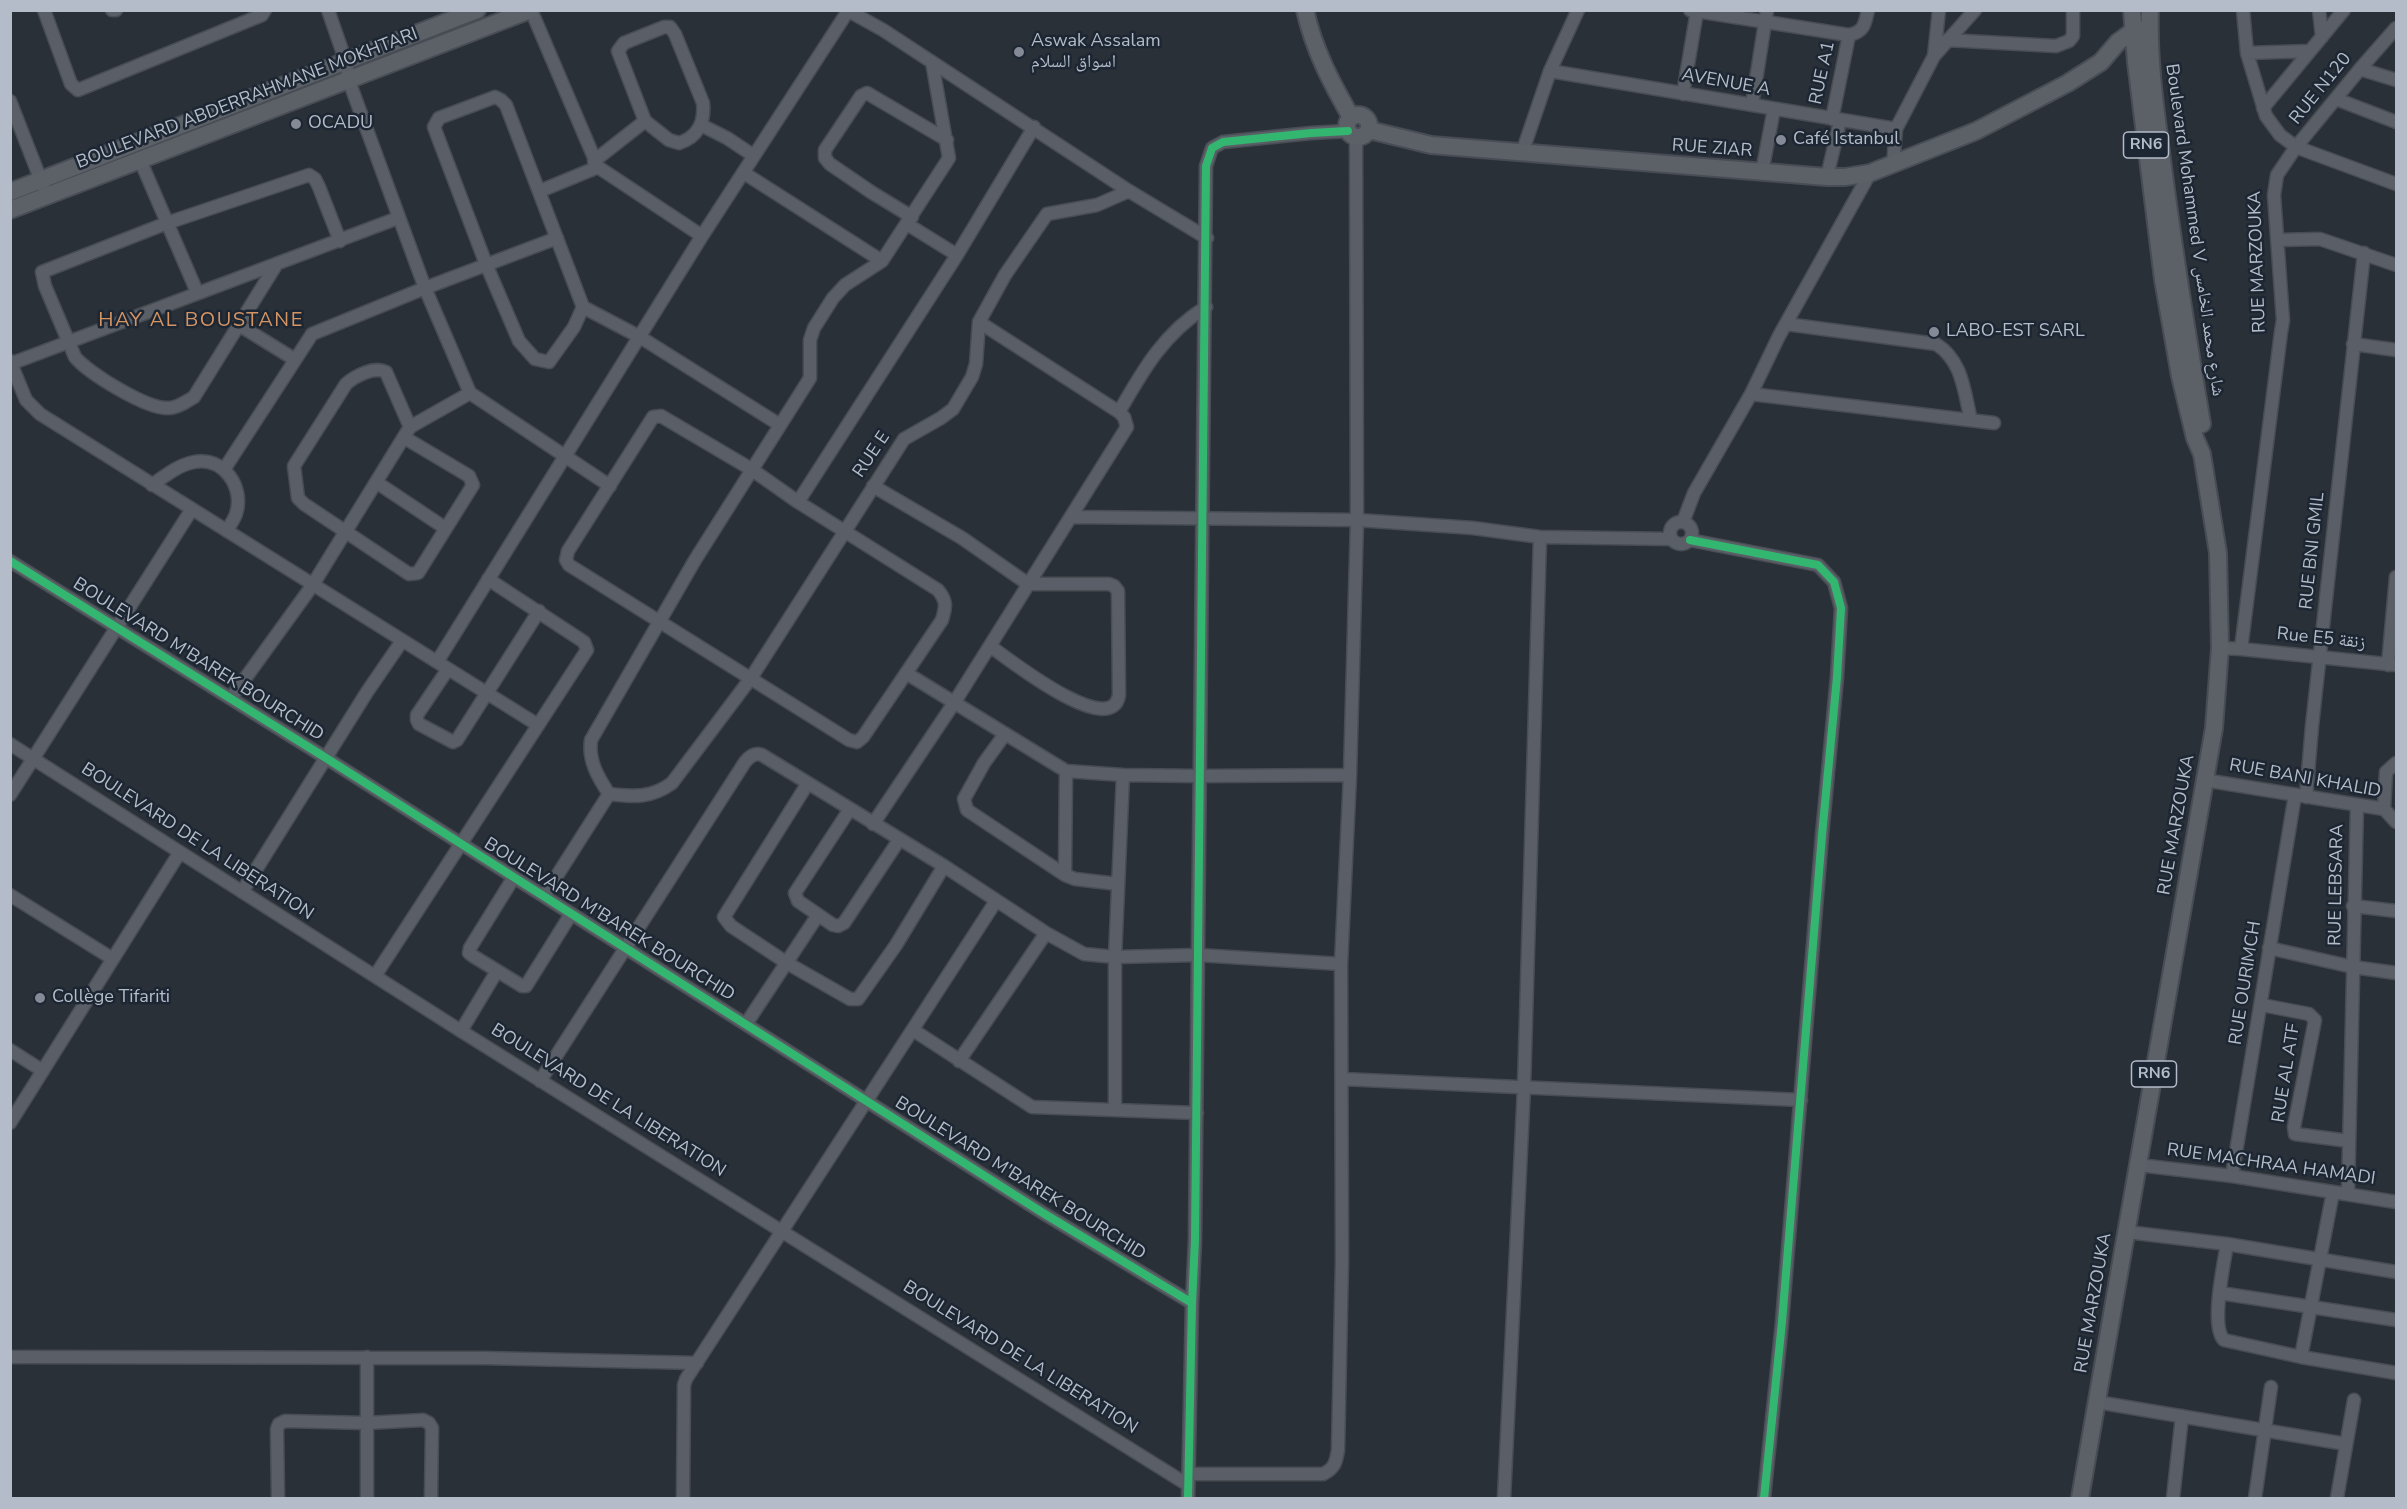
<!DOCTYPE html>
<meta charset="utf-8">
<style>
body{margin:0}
#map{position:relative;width:2407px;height:1509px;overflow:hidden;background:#2a3038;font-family:"Nunito Sans",sans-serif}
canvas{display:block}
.frame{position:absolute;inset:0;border:12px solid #b4bcc9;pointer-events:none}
</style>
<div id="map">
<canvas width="2407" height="1509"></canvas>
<div class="frame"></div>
</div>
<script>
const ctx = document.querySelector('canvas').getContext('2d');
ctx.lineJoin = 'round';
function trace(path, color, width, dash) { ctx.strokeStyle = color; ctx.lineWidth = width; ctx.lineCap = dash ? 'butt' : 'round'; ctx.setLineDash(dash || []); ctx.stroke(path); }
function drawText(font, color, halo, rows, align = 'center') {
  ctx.font = font + ' "Nunito Sans","Noto Naskh Arabic",sans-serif'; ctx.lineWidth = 5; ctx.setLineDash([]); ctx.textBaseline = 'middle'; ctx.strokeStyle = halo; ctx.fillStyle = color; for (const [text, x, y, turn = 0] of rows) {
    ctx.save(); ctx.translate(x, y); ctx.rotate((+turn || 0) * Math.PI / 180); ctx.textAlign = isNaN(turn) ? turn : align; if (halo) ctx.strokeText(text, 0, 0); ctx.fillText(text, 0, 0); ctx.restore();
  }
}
const minor = new Path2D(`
 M44,10l27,74 7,6 184,-75 3,-5
 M112,10h4
 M328,10l18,52 3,19 76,207 45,105 140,93
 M531,10l67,157 104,69
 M847,10l36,20 246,161 78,47
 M1690,10l159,25c15,-3 16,-11 19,-25
 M2243,10l4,43 19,63 14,19 16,12 100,37
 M2319,10l3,27
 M664,27h6l5,7 28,69c2,19 -5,34 -24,40l-10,-3 -24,-19 -27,-70 6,-8z
 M1947,40l109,6 13,-5 4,-5v-26
 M2247,53l63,-2
 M1934,56l5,-46
 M2360,69l36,11
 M1550,71l346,58
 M1683,94l14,-83
 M495,97l6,3 5,5 77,202 -9,20 -25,35 -14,-3 -16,-18 -33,-77 -52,-137 5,-9z
 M2336,99l60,23
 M10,101l37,95
 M1752,105l15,-95
 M2263,108l81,-98
 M1832,119l17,-84
 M701,125l26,13 27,18
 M1522,153l28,-82 28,-61
 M594,161l51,-40
 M141,162l56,130
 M1893,165l3,-36 38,-73 41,-46
 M1762,172l12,-63
 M744,173l138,88
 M1827,177l13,-56
 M540,191l58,-24
 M912,217l-41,-25 -41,-28 -5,-6v-8l36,-54 6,-3 80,47
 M907,224l50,31
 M2278,240l42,-1 76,26
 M276,265l-82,132c-7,4 -16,11 -25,11 -21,2 -81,-35 -94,-51l-30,-71 -3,-14 125,-49 142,-48 6,4 4,8 21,54
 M583,307l57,30 140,88
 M1786,324l150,20c27,17 28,48 35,76
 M239,325l55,34
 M2353,344l43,6
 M10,361l16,39 14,14 498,311
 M10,364l388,-146
 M1751,394l243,29
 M1119,412c24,-42 45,-79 87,-105
 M661,416l90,53 47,33 140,88c9,11 8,17 4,30l-79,117 -6,5 -8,-2 -280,-175 -3,-5 2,-9 85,-134z
 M405,438l64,38 4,9 -55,88 -9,1 -105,-70 -6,-6 -4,-32 52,-82c9,-8 28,-18 40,-12l24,55
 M225,468l87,-134 113,-46 132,-50
 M376,482l69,46
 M152,485c13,-9 26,-20 42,-23 29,-6 51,25 42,52 -2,6 -7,12 -9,17
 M873,486l89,52 66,46h81l5,2 4,5 1,104c-7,46 -112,-37 -129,-49
 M798,502l159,-247 77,-128
 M1071,517l286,3 116,8 67,9 131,2
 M1670 533a11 11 0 1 1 22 0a11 11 0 1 1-22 0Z
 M1683,522l11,-29 57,-99 28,-58 91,-163
 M1690,540l128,25 16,17 7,26 -4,69 -15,158 -40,487 -18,176
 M10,561l316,197 717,455 149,90
 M2220,648l21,1 40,-317 2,-12 -9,-125 3,-20 19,-28 64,-78 36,-41
 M2241,649l155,16
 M437,662l265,-426 146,-225
 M2388,665l8,-88
 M448,669l-31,46v5l2,4 34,18 4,-2 82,-129
 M906,673l160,98 57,4 77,1 150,-1
 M231,698l81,-112 98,-159 60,-34
 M1005,734l-21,29 -20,36 3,11 98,65 10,4 43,5
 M10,744l451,287 727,454
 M2204,780l180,29 12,13
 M808,783l-84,134 7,9 56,37 63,36h8l38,-54 48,-79
 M609,794c25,3 43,4 63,-11l79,-105 153,-239 37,-21 12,-9 19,-32 4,-13 3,-42 26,-47 42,-61 50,-9 32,-14
 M10,795l182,-286
 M2306,797l6,-71 52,-473
 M850,809l-55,84 3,8 35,24 5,1 6,-3 55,-83
 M2384,809l2,-37 10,-9
 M873,824l81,-121 173,-276 -3,-10 -5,-5 -140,-90
 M1065,875l1,-104
 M514,877l-44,71 -1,5 4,3 49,30h4l45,-72
 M242,892l125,-200 35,-51
 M10,895l103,64
 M544,896l65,-102c-11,-17 -21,-33 -18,-54l104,-180 115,-182v-38l4,-12 19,-30 12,-13 37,-24 67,-103 -17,-96
 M2353,906l43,5
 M2269,948l84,19 43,6
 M375,976l212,-326 -3,-8 -96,-63
 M2262,1005l47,9 6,6 -21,107 1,7 54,7
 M746,1024l72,-109
 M913,1030l119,77 165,6
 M461,1031l36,-60
 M10,1050l33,21
 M959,1061l87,-128
 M1342,1079l459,21
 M540,1081l205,-319c4,-5 10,-10 17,-7l182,111 102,67 38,21 31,3 83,-2 143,9
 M1115,1109v-152l8,-182
 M10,1123l170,-271
 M2139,1165l93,11 164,26
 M2232,1176l63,-381
 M2348,1193l9,-388
 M2127,1232l100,12 169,28
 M2227,1244c-3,20 -17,82 -3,96l77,17 95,16
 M2220,1293l176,27
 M10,1357l473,1 214,5
 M367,1357v141
 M2301,1357l32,-165
 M2097,1402l249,42
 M1188,1474h135c12,-6 13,-12 15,-24l4,-190 -1,-296 9,-189 7,-255 -1,-382
 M278,1498l-1,-69 2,-5 6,-3 81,2 57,-3 6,3 3,5 -1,70
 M683,1498l1,-113 2,-6 310,-478
 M1188,1498l4,-195 3,-63c5,-358 10,-716 11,-1074l6,-18 11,-6 88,-9 37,-2
 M1504,1498l20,-411 16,-550
 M2173,1498l9,-82
 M2255,1498l16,-111
 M2337,1498l17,-98`);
const major = new Path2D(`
 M1305,10c9,40 26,72 46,107
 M2150,10c-2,56 7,110 14,165 11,83 24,166 38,249
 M1347 126a11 11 0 1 1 22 0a11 11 0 1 1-22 0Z
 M1369,130l62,15 396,32h18l25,-4 106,-42 92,-48 33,-21 17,-20 15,-11 16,-3
 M10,192l467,-182
 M10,210l520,-200
 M2080,1498l134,-770 6,-80 -2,-95 -16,-99 -7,-16 -15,-62 -17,-97 -27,-217 -4,-52`);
trace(minor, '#484c53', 15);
trace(major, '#484c55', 20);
trace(minor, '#5a5e66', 12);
trace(major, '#5c6168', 16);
trace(new Path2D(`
 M1690,540l128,25 16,17 7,26 -4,69 -15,158 -40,487 -18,176
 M10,561l316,197 717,455 149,90
 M1188,1498l4,-195 3,-63c5,-358 10,-716 11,-1074l6,-18 11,-6 88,-9 37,-2`), '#33b770', 8);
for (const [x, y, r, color] of [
 [1019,52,6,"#848b96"],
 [296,124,6,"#848b96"],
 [1781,140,6,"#848b96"],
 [1934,332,6,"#848b96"],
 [40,998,6,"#848b96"]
]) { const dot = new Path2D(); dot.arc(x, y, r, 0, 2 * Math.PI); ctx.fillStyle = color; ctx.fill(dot); trace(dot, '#1d2633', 2); }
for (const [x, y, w] of [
 [2146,145,45],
 [2154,1074,45]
]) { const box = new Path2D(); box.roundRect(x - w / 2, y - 13, w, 26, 4.5); ctx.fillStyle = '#1d2633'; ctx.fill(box); trace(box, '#b4bcc9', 1.5); }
drawText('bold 16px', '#b4bcc9', null, [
 ["RN6",2146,145],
 ["RN6",2154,1074]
]);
drawText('18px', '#b4bcc9', '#1d2633', [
 ["Aswak Assalam",1031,42],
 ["اسواق السلام",1031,63],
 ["OCADU",308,124],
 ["Café Istanbul",1793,140],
 ["LABO-EST SARL",1946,332],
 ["Collège Tifariti",52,998]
], 'left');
drawText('18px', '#b4bcc9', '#1d2633', [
 ["RUE A1",1823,73,-78],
 ["AVENUE A",1726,83,10],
 ["RUE N120",2321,89,-51],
 ["BOULEVARD ABDERRAHMANE MOKHTARI",247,99,-21],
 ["RUE ZIAR",1712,149,4],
 ["Boulevard Mohammed V شارع محمد الخامس",2194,230,82],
 ["RUE MARZOUKA",2258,262,-92],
 ["RUE E",872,455,-56],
 ["RUE BNI GMIL",2313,551,-84],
 ["Rue E5 زنقة",2321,639,6],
 ["BOULEVARD M'BAREK BOURCHID",198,660,32],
 ["RUE BANI KHALID",2305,779,10],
 ["RUE MARZOUKA",2177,825,-80],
 ["BOULEVARD DE LA LIBERATION",197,842,33],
 ["RUE LEBSARA",2337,885,-89],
 ["BOULEVARD M'BAREK BOURCHID",609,920,32],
 ["RUE OURIMCH",2246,983,-81],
 ["RUE AL ATF",2287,1073,-81],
 ["BOULEVARD DE LA LIBERATION",608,1101,32],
 ["RUE MACHRAA HAMADI",2271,1165,8],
 ["BOULEVARD M'BAREK BOURCHID",1020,1179,32],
 ["RUE MARZOUKA",2094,1303,-80],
 ["BOULEVARD DE LA LIBERATION",1020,1358,32]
]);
ctx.letterSpacing = '1.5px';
drawText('20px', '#d59563', '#1d2633', [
 ["HAY AL BOUSTANE",201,321]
]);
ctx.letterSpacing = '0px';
</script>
